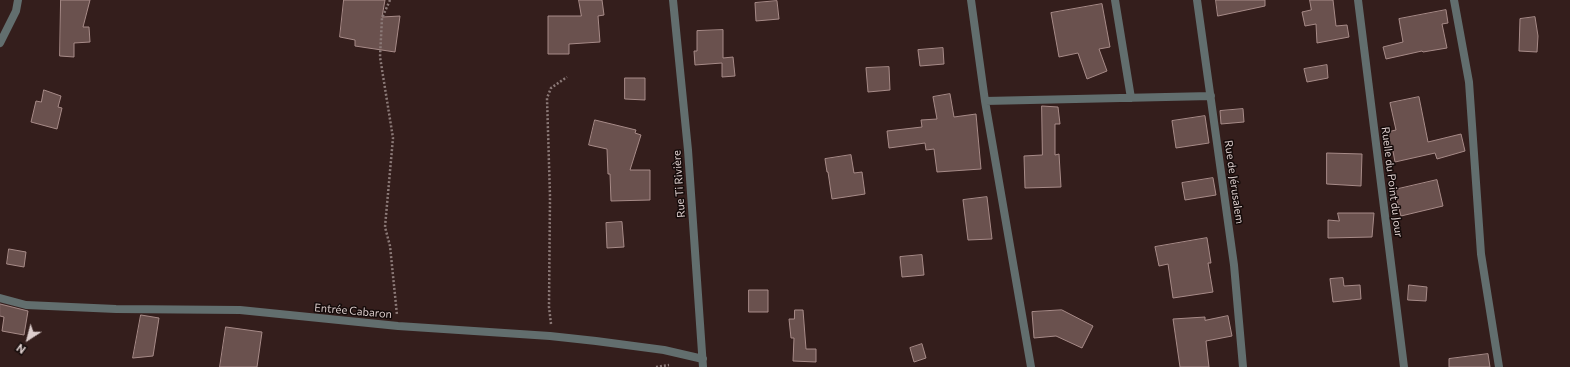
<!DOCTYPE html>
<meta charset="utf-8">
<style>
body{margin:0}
#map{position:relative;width:1570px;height:367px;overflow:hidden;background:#341e1c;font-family:Commissioner,sans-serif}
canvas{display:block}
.north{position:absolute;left:8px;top:319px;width:40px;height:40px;-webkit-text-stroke:3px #150b0a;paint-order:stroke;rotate:216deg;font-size:11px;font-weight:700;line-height:16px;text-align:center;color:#ddcecd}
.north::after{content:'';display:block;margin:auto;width:14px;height:18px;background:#ddcecd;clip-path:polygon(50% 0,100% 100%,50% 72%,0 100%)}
</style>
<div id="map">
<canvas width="1570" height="367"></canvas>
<div class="north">N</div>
</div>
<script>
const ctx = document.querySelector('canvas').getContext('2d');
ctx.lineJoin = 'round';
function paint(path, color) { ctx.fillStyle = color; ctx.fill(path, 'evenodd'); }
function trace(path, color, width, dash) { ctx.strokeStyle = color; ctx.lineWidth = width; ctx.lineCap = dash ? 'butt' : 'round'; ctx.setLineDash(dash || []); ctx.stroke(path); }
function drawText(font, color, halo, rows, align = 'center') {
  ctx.font = font + ' Commissioner,sans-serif'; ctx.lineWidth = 3; ctx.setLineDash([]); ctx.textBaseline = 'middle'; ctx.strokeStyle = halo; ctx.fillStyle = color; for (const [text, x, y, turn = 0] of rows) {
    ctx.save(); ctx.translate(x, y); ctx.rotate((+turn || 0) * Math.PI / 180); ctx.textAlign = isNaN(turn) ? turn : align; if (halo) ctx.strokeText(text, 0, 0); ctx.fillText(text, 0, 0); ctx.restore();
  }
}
const building = new Path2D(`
 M61,0h29l-7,27h6l1,15 -16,1v14l-14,-1z
 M344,0h41l-3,17 18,-1 -5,36 -40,-6v-6l-15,-3z
 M579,0h23l2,15 -6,1 2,26 -31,2v10h-21v-38h33z
 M1216,0h49v6l-47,10z
 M1310,0h23l3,26 11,-1 2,12 -32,6 -1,-19 -11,2 -3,-14 9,-2z
 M777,1l2,18 -23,2 -1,-18z
 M1102,4l8,43 -11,2 8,22 -20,8 -9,-26 -19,4 -8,-44z
 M1446,10l2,13 -6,1 5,24 -24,4 -1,-1 -36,8 -3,-12 20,-5 -4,-23z
 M1535,17l3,19 -1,16 -18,-1 1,-32z
 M723,30v28l10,-1 2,19 -13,1v-14l-27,2 -1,-14h3v-20z
 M943,48l1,16 -24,2 -2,-16z
 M1327,65l1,13 -21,4 -3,-13z
 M889,67l1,23 -22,2 -2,-24z
 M625,78h20v22l-20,-1z
 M44,90l17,6 -3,11 4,1 -5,21 -26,-7 5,-21 5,1z
 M950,94l4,23 22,-3 5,55 -44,3 -3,-23 -8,1 -1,-7 -36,5 -2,-17 35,-4 -1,-7 16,-1 -4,-22z
 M1419,97l9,45 33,-8 4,17 -28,8 -2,-6 -40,9 -3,-16 -6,1 -3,-14 13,-3 -6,-27z
 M1042,106l16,1 2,17h-5v31l4,-1 2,33 -36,1 -1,-32 18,-1z
 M1243,109l1,13 -23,2 -1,-13z
 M1205,116l4,27 -33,5 -4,-27z
 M595,120l41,10 -1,3 6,2 -11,35h20v30l-39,1 -1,-27h-2l-1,-25 -18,-4z
 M1327,153l35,1 -1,32 -34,-2z
 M851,155l3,18 8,-1 3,22 -33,5 -4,-27h-1l-2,-13z
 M1213,178l3,17 -31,5 -3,-17z
 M1437,180l6,26 -42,10 -7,-26z
 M987,197l5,42 -24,1 -5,-40z
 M1338,213h36l-2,24 -44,1v-18l11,1z
 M622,222l2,25 -17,1 -1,-25z
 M1207,238l4,25h-3l5,29 -40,6 -5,-34 -9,2 -4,-19z
 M9,249l17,3 -2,15 -17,-3z
 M922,255l2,20 -22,2 -2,-20z
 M1343,278l1,8 16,-1 1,14 -28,3 -3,-23z
 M1409,285l18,2 -1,14 -18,-1z
 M749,290h19v22h-19z
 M0,304l28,7 -4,24 -22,-4 2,-14 -4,-1z
 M795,310h8l3,39h10v13l-23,-1 1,-23h-3l-2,-19h5z
 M1062,310l31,16 -11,22 -26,-12 -22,2 -2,-26z
 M141,315l18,3 -6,38 -20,2z
 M1228,316l4,20 -26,5 3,26h-29l-7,-48 32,-2v3z
 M226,327l36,5 -5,35h-37z
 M922,344l4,14 -12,4 -4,-14z
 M1488,354l2,13h-41v-8z`);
paint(building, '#6a514e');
trace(building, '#a78b88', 1);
trace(new Path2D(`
 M390,0l-8,18 -2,39 13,81 -8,89 5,19 7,69
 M551,324l-2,-17 1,-110 -3,-99 4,-10 16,-11
 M656,367l13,-2`), '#8b7977', 2.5, [2, 2]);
trace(new Path2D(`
 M673,0l15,150 15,217
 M971,0l14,101 46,266
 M1115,0l16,98
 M1197,0l37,265 9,102
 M1358,0l46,367
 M1454,0l15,82 12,172 18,113
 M0,43l16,-32 2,-11
 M985,101l226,-5
 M0,298l26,7 90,4 124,1 158,16 152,10 46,5 68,9 39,9`), '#626e6e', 8);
drawText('11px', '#ddcecd', '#150b0a', [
 ["Rue de Jérusalem",1234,182,82],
 ["Ruelle du Point du Jour",1392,182,83],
 ["Rue Ti Rivière",679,184,-94],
 ["Entrée Cabaron",353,311,5]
]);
</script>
